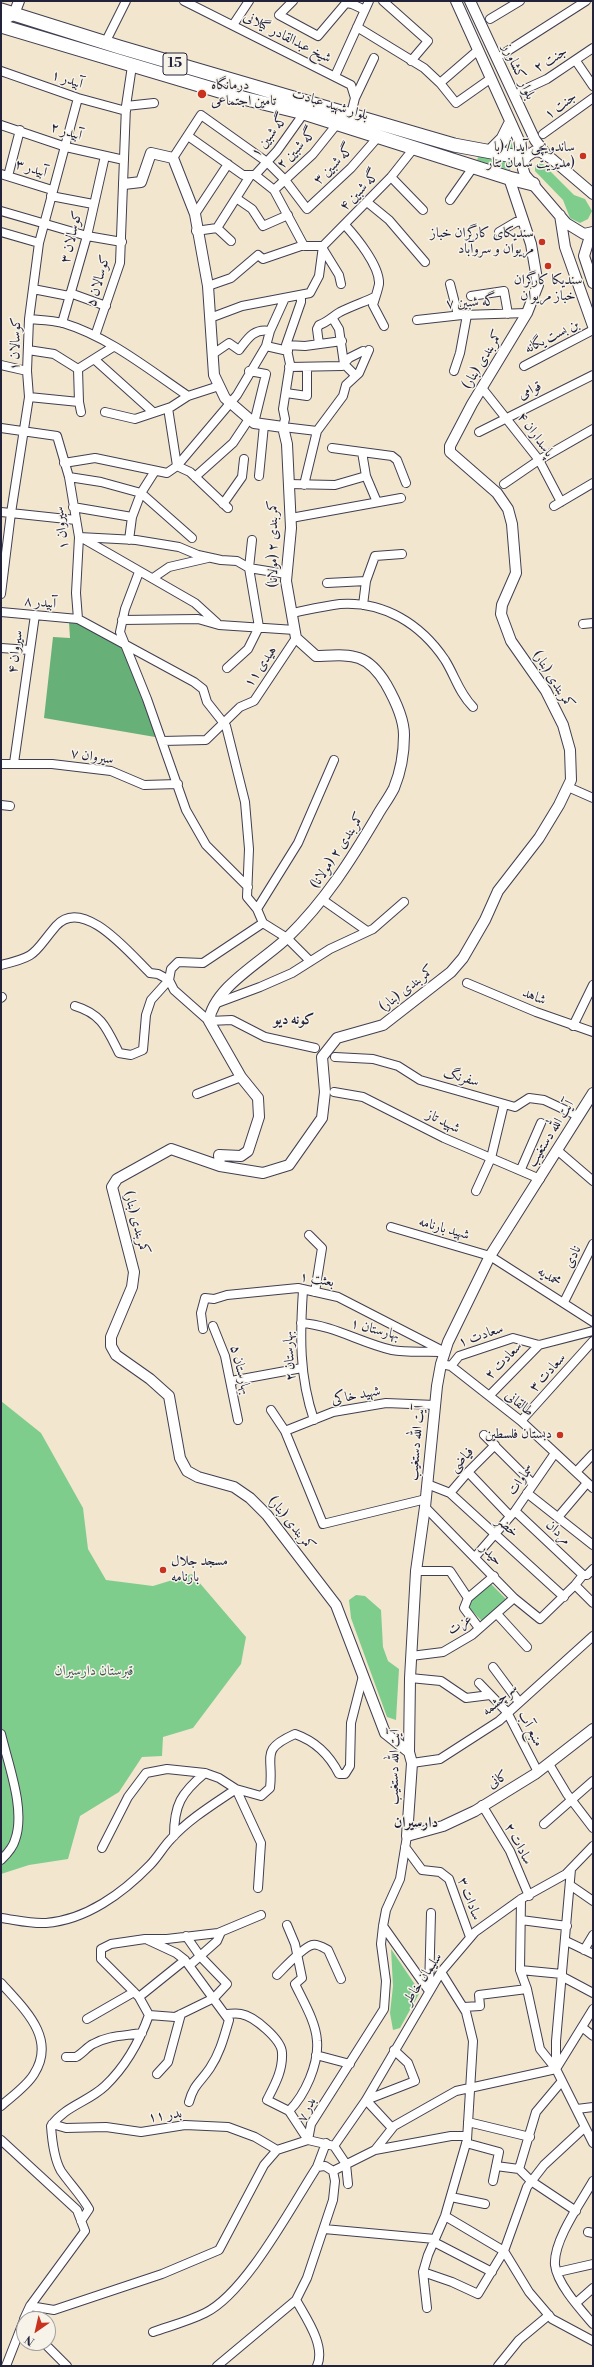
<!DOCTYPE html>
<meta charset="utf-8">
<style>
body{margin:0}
#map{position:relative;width:594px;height:2367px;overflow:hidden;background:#f3e6ce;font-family:"Libre Bodoni",serif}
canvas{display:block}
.frame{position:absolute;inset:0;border:2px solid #22223b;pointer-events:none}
.north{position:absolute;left:16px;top:2311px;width:40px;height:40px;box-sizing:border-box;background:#f7f3e8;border:1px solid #a29fa3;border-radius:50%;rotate:214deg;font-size:11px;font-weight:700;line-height:16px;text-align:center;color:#22223b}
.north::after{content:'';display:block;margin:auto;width:14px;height:18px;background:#c8321e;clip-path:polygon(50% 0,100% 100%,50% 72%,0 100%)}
</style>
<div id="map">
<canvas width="594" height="2367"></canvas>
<div class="frame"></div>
<div class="north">N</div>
</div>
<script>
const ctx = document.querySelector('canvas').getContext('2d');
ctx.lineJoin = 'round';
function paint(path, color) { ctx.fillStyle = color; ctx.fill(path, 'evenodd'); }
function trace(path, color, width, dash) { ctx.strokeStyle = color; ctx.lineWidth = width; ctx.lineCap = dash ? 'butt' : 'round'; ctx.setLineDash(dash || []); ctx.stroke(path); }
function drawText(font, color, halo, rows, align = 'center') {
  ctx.font = font + ' "Libre Bodoni",Amiri,serif'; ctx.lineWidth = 3; ctx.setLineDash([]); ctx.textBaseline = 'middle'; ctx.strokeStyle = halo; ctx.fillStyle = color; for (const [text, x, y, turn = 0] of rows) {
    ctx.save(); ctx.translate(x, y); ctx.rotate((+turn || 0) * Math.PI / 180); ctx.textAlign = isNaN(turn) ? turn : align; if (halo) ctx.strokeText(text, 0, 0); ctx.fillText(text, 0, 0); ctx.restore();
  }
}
paint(new Path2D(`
 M510,135l4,15 -15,-3z
 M479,155l33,5 -2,10 -33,-10z
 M537,163l6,1 31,31 11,4 7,12 -4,8 -8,4 -10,-5 -7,-18 -28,-29v-5z
 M1,1401l40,32 42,75 5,41 18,31 47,6 39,-12 54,63 -5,27 -48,64 -30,9 -1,19 -20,1 -23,35 -39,24 -12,43 -39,6 -28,9z
 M491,1584l16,16 -25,21 -14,-14 1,-7z
 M356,1595l9,1 16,14 2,37 5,14 11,8 -3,51 -9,-3 -36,-99 -2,-18z
 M391,1949l29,43 -20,36 -7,2 -3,-17 3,-27z`), '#7fcd8c');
paint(new Path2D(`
 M69,622l10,1 47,26 35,89 -117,-20 9,-81 17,1z`), '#67b078');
const minor = new Path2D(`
 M184,1l167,84 4,13 -4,16
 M293,1l-14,14 39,21 28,-33 6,1 13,6
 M383,1l45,40 -17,20
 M490,19l30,-18
 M233,25l16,-24
 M357,27l67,41 16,15 16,20 34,-24
 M105,43l21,-42
 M503,54l83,-53
 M576,61l17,25
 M1,71l77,27 48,13
 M335,76l34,-75
 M440,83l37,-32
 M521,91l26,-12 46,-31
 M355,98l19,-40
 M126,106l28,-3
 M1,125l65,22 58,13
 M543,134l50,-36
 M188,136l55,39h12l19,15 30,56
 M173,158l28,-43 66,47 18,18 22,29 44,-41 27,-31
 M1,174l51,16
 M255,175l22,-24 27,-38
 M8,176l12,-46
 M391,177l32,33
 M274,190l39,-36 24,-30
 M51,196l42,8
 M236,198l16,11 11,17 25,-11
 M450,200l24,-34
 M367,202l22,18 36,42
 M1,211l86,25 35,6
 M195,214l33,-50
 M345,225c11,12 35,41 34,59 -1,6 -4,14 -6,21l11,21
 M217,228l14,13
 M196,231l21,-3 33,-52
 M1,232l38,11
 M499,232l17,-10 8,-1
 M323,249l16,26 2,9
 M450,284l8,31
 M208,286l23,-8 27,-23 5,4 38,-13h22
 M33,289l36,7
 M70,293l36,13
 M301,295v7l-15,43 4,19 -7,45 2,10 -2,8 34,4
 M471,296l33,-5 4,23
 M210,318l32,-12 68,-13 9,-17 4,-30 68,-69 23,-29
 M29,319c11,1 23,1 34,4 46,14 85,46 125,73
 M333,319l6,10 5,35 11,11
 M417,320l45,-5 65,-2
 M62,323l25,-87 18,-80
 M95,336l25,-73 6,-157 6,-40
 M319,344l-2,-15 2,-4c9,-3 14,-9 21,-13 12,-6 24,-10 35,-15
 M286,345l19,1 37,-5
 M266,346l22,5
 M28,350l26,4 24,15 35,-22
 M213,354l16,-11 10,7c9,-12 15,-22 31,-19l15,-33
 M94,359l59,53
 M1,365l26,6
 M524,366l69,-36
 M289,367l53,-1 7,-8 14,-7
 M78,369l1,33 2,10
 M249,371l17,3 -12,49
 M454,371l6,-18 7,-38
 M482,388l57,72 22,42
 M286,393l21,3v-28
 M29,397l50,5
 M168,408l9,58
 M105,412l30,7 36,-12 17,-11 31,-10
 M1,428l56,8 12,41 10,60 -3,56 2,26
 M479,432l114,-57
 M332,448l60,8 5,4 9,23
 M362,452l4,24 11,26
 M64,463l31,-5 72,15 10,-7 13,6 38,36
 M177,466l60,-71 29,-49 4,-15
 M259,476l5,-51
 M69,477l32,5 40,11 51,45
 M195,477l38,-34 16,-24
 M288,484l47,1 31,-9
 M504,484l35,-24 54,-31
 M304,485l13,-54 26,-35 3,-11 13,-12 10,-23
 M223,504l19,-27 2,-18
 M554,506l39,-23
 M73,507l59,10 9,-24 14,-22
 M1,512l75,8
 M291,518l110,-20
 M79,537l57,3 43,7 19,8 23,5 16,1 12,7 37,6
 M82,538l113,65 22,20
 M129,540l3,-23
 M139,572l-14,37 -5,23 27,67 39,111 20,35 42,42
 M153,578l16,-11 39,-9
 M327,583l39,-2
 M1,594l10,-81 18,-116 -2,-26 2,-52 10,-76 39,-145
 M363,605l3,-24 9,-25 27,-2
 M1,612l77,7 116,63 9,7 4,13 19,24 19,76 4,47 -2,48 10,12 6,14 24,15 23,23
 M292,613c15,-3 32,-7 48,-9 44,-3 81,20 105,56 10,16 14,33 28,47
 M122,620l76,-1 21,6 76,5
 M583,624l10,-1
 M1,648l29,2
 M227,668l21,-19 11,-22 -10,-59 3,-28
 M162,741l44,-1 34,-33 14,-6 42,-63
 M14,763l21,-148
 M1,764h51l59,7 33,14 34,-1
 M568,787l25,11
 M1,805l9,1
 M323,900l44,31
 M257,909l41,-66 36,-83
 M1,965c38,-9 32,-12 55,-39 27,-31 75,29 94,47l8,1 11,6 5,10 35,31 23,-1 33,17 50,11
 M467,983l69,29 57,20
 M1,998l1,-1
 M217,1003l43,-16 32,-14 38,-24 43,-20 31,-27
 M75,1006c27,8 32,23 44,47l12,2 12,-5 3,-35 5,-15 18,-20 2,-11 7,-7 25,1 60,-40
 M573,1026l20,-41
 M335,1057l38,2 25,7 22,14 95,27 14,-9 15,2 34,16
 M334,1092l29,5 81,41 96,41
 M197,1094l44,-17
 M557,1150l36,31
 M521,1169l20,-46
 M476,1191l15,-33 13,-54
 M391,1227l99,29 103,66
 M309,1235l13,13 -7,44
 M303,1290c-3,45 -4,86 11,130
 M564,1302l29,-58
 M301,1323c32,2 60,20 91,27 16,3 34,1 50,2
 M213,1326l12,30 13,64
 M203,1329l-2,-16 4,-15 9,1 13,-4 71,-7 40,9 107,55
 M441,1364l10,2 70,55 72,67
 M451,1366l8,-10 54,-18 26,7 54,-14
 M231,1381l71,-13
 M489,1396l50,-51
 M271,1410l14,21 38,93 103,-25
 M521,1421l72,-80
 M285,1431l48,-19 53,-9 49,2
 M484,1435l49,49
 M468,1472l42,44
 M576,1472l17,-18
 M427,1484l23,9 114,104
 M450,1493l18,-21 27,-27
 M527,1493l66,52
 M425,1507l89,91 26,21 35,-34 8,-10h4l6,-6
 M515,1511l68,64
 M559,1516l28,-33
 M475,1557l40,-46 40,-58
 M416,1571h34l18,27
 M575,1585l18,18
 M497,1614l30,33
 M479,1628l-15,-20 4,-10 26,-22
 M411,1656l32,-4 29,-17 42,-37
 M493,1667l26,35
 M410,1678l31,3 25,17 24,-3
 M479,1683l28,29 31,60
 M1,1734c7,30 25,76 14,106 -2,8 -9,15 -14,20
 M412,1763l28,-4 59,-38 94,-85
 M549,1764l18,30 26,34
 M482,1805l28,46 19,45
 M544,1824l49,-43
 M174,1836c0,-31 7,-43 31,-63l14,5 17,11 25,54 -3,45
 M405,1847l17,23 18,2 9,7 21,58
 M102,1848l26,-51 18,-24 21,-4 38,4
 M571,1869l-15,172v28l37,74
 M570,1885l23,16
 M521,1899l-1,71 7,19 13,60 16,20
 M1,1918c15,2 30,6 45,5 40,-3 77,-30 104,-58 8,-8 13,-18 21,-26 18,-20 43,-35 65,-50l25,7 9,-8c4,-32 -11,-38 25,-54 20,7 34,20 44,40h6l5,-8 1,-43 12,-47
 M521,1920l46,6
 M287,1925l8,19 7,34 -7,6c8,17 21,38 22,57 2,23 -12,54 -28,70l19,29 26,6 32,-46 75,-128 34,-40 46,-33 45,-25 27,-28
 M383,1926l46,65
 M148,1940l28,13 9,7 44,60c-5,17 -9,33 -19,48 -10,15 -16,16 -21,34
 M566,1941l27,13
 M584,1950l9,-15
 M190,1965l27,-24 4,-9
 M520,1970l42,4
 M277,1975c8,-8 25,-27 35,-30 5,-2 12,3 16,5l13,29
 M563,1977l30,16
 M1,1983c23,26 56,55 33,91 -7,12 -23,23 -33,32
 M429,1990l2,-77
 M139,1997l46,-37
 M464,2007l16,-1 -1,-11 48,-6
 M225,2014c5,0 11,-1 16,0 13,2 41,26 41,39 1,18 -8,33 -15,47l22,11
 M149,2015l26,2 39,-19 13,-14 -27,-28 -14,-20
 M87,2019l47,-27
 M582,2027l11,9
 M316,2055l34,9
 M66,2057h10c7,-4 11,-10 17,-13 16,-9 32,-8 49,-11
 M157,2074l11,-12 13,-48
 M577,2109l16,-2
 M468,2122l62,15
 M52,2124l14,4 40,-1 35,5 44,-7 43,2 27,10 22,13
 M392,2128l-26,-28 49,-19 -7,-18 -14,-13
 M1,2140l76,70 8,21 -55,75 -6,13
 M466,2143l33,9 -6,29
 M334,2146l12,18 2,20
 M375,2150l76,-14h16
 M496,2166l23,3 12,12 45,30
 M317,2167l9,-24
 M519,2169l17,-57 26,-31
 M333,2171l42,-21 19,-24 62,-35 100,-22 37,-60
 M593,2181c-12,21 -40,60 -38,84 2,19 26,45 38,59
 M451,2197l34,7
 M445,2216l59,35 25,41 23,27 41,22
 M81,2221l8,-12c-8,-14 -19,-25 -28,-38 -7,-12 -9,-31 -10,-45 14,-20 37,-24 54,-40 20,-19 35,-46 44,-71l-10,-18 -38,-38v-10l10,-5 34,-5h22l51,-6 43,-18
 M324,2229l111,10
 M588,2232l5,1
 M434,2242l58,30
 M423,2272l29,10 26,12 26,-43 23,-64 17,-22 41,-38
 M558,2272l35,-8
 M296,2300c10,18 30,46 21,66
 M576,2303l17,-15
 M30,2306l24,4 108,-36 57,-24 45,-85 13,-15 31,-10 3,-16 73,-115 2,-28 -5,-37 2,-18 3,-16 14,-31 7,-43
 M427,2308l-4,-36 5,-17 17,-39 22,-76 6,-99 -7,-29 -25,-40
 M153,2332c17,-6 36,-11 52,-19 41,-20 86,-106 112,-146l8,-1 8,5 2,10 -2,19 -26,78 -11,22 -79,66
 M44,2343l23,23
 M6,2366l18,-46
 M498,2366l21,-26 30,-25`);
const tertiary = new Path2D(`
 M456,1l70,155
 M470,1l65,139 10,13
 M1,22l13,-8 5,-13
 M124,184l17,-2 10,-29 22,5 22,56 13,72 6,89 11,23 29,25 29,4 4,17 4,84 -5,53 10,57 20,18c34,-1 50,-5 70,28 8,14 18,34 18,51 0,17 -3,36 -10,53 -5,10 -12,19 -17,28 -26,44 -52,85 -89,121 -23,23 -75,50 -79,84l32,56 17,21 1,19 -11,34 -7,5 -22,-1 1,11
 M593,194l-41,-35 -11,-7 -6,-1 -11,7 -1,11 2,6 41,48 18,11 9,-2
 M560,215l5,32 28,79
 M591,233l-7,23 9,27
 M593,1093l-103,163 -42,86 -7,22 -4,22 -12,121 -9,64 -6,107 -1,74 3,11 -5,73 36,-10 32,-15 60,-37 58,-45
 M409,1752l-24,-19 -49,-128 -69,-90 -17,-17 -16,-11 -36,-10 -11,-6 -7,-13 -11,-62 -19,-17 -34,-24 -5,-9v-9l21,-50 2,-15 -22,-85 5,-8 54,-30 49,17 43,7 26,-8 33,-47 3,-26 -3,-35 15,-19 46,-13 68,-53 12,-14 22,-38 13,-29 41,-53 20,-33 12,-25 -1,-30 -7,-25 -17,-34 -35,-50 -10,-27 1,-9 14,-32 -4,-49 -4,-15 -11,-16 -47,-41v-6l22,-42 55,-91 11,-28 -7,-41 -22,-66`);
const primary = new Path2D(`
 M1,10l118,37 304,89 31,9 70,13
 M1,26l242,72 61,15 205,65 24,6
 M491,151l12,-12 7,-14`);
trace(minor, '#413f51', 10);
trace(tertiary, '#413f51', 12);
trace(primary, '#413f51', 15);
trace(minor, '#fff', 8);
trace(tertiary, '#fff', 10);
trace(primary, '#fff', 13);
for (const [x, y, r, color] of [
 [202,94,5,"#c8321e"],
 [583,156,4,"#c8321e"],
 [542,242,4,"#c8321e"],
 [548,266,4,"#c8321e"],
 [560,1435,4,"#c8321e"],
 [163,1570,4,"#c8321e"]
]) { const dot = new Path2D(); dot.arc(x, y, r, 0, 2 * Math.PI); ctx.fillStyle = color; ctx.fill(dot); trace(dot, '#f7f3e8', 1.5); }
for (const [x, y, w] of [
 [175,64,24]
]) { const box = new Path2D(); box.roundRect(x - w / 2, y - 11, w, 22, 3); ctx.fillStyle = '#f7f3e8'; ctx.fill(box); trace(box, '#22223b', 1); }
drawText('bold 13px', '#22223b', null, [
 ["15",175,64]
]);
drawText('14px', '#22223b', '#f7f3e8', [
 ["شیخ عبدالقادر گیلانی",287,38,27],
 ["جنت ۲",551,60,-31],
 ["بلوار کشاورز",518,72,65],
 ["آبیدر ۱",67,80,18],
 ["بلوار شهید عبادت",330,105,17],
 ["جنت ۱",561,106,-36],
 ["آبیدر ۲",66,132,17],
 ["گه شبین ۱",270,136,-52],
 ["گه شبین ۲",297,149,-46],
 ["گه شبین ۳",334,165,-45],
 ["آبیدر ۳",31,169,17],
 ["گه شبین ۴",360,191,-46],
 ["کوسالان ۳",72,237,-76],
 ["کوسالان ۵",99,281,-74],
 ["گه شبین ۷",471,303,-4],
 ["بن بست یگانه",552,337,-27],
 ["کوسالان ۱",16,344,-88],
 ["کمربندی (بنار)",483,360,-59],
 ["قوامی",530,391,-26],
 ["پاسداران ۴",535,435,54],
 ["سیروان ۱",62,528,-97],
 ["کمربندی ۲ (مولانا)",274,544,-90],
 ["آبیدر ۸",40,603,5],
 ["سیروان ۴",16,652,-82],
 ["هیدی ۱۱",261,667,-56],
 ["کمربندی (بنار)",553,680,58],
 ["سیروان ۷",92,757,9],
 ["کمربندی ۲ (مولانا)",338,851,-57],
 ["کمربندی (بنار)",407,989,-38],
 ["شاهد",534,997,22],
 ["سفرنگ",461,1078,16],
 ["شهید تاز",443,1122,27],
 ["آیت الله دستغیب",551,1134,-58],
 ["کمربندی (بنار)",136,1223,75],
 ["شهید بارنامه",444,1229,16],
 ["نادی",573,1257,-64],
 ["محمدیه",549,1277,32],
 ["بعثت ۱",317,1280,10],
 ["بهارستان ۱",375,1330,15],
 ["سعادت ۱",481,1336,-19],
 ["بهارستان ۲",290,1356,-93],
 ["سعادت ۲",504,1361,-46],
 ["بهارستان ۵",240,1370,76],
 ["سعادت ۳",548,1373,-48],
 ["شهید خاکی",356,1396,-11],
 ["طالقانی",519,1404,39],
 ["آیت الله دستغیب",417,1443,-85],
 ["فیاضی",462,1460,-47],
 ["سماوات",521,1480,-55],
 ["کمربندی (بنار)",291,1524,51],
 ["خضر",507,1527,41],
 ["مردان",558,1533,44],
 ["حیدر",491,1555,46],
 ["عزت",460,1625,-34],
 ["سرچشمه",500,1700,-41],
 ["منبع آب",530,1729,62],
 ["آیت الله دستغیب",395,1767,-89],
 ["کانی",498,1780,-31],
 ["سادات ۲",518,1844,62],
 ["سادات ۳",469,1899,69],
 ["سلیمان خاطر",423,1979,-56],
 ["بدر ۷",307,2110,-63],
 ["بدر ۱۱",165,2116,-8]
]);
drawText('14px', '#22223b', '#f7f3e8', [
 ["درمانگاه",211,86,"left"],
 ["تامین اجتماعی",211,102,"left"],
 ["ساندویچی آیدا / (با",575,148],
 ["مدیریت سامان تتار)",575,164],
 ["سندیکای کارگران خباز",534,234],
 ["مریوان و سروآباد",534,250],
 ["سندیکا کارگران",548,281,"center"],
 ["خباز مریوان",548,297,"center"],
 ["دبستان فلسطین",552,1435],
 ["مسجد جلال",171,1562,"left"],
 ["بارنامه",171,1578,"left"]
], 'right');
drawText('14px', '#3e5553', '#f7f3e8', [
 ["قبرستان دارسیران",94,1672]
]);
drawText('bold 15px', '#22223b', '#f7f3e8', [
 ["کونه دیو",294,1020],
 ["دارسیران",416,1823]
]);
</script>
